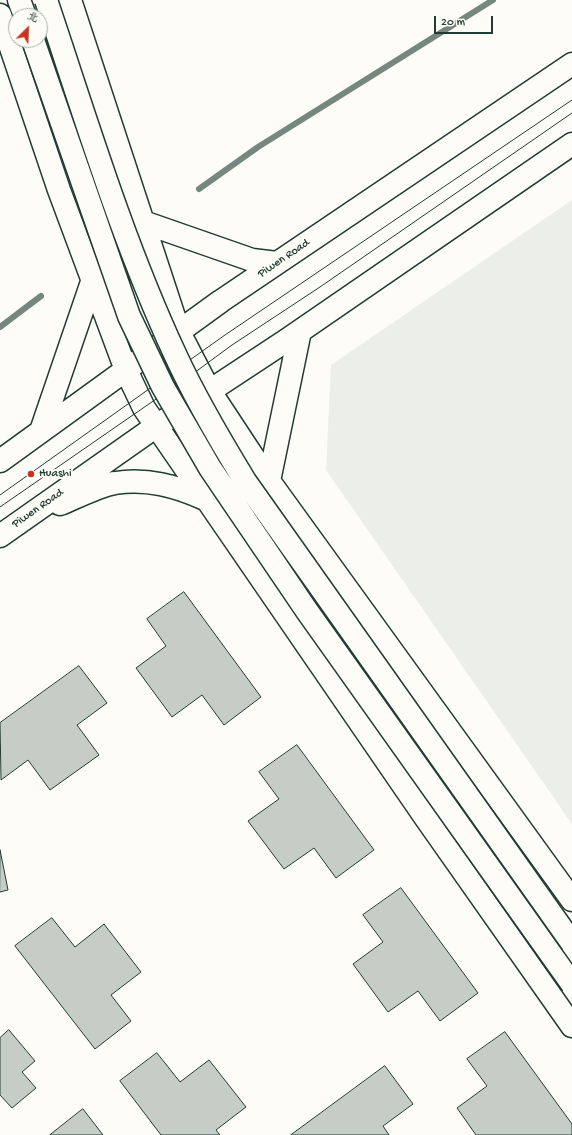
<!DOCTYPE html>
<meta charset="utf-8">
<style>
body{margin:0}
#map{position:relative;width:572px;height:1135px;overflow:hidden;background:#fdfcf7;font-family:"Gochi Hand","LXGW WenKai TC",sans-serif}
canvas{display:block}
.north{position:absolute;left:8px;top:8px;width:40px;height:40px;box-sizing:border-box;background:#fdfcf7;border:1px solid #a4b0a9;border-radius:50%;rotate:24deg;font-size:11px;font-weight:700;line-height:16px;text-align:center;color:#1f3d34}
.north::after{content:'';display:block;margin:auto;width:14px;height:18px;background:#c8321e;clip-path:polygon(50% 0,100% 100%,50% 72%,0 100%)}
.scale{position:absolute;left:434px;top:16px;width:59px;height:18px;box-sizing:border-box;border:2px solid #1f3d34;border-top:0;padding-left:5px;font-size:12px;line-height:14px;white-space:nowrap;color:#1f3d34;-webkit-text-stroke:3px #fdfcf7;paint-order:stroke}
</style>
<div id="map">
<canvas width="572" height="1135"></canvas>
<div class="north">北</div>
<div class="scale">20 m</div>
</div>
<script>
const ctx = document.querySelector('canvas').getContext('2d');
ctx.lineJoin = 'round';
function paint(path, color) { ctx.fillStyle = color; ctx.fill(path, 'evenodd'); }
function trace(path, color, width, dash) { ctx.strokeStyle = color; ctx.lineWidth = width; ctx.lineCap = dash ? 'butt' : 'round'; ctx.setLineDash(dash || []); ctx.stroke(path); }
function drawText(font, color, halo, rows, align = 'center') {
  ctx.font = font + ' "Gochi Hand",sans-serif'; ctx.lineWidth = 4; ctx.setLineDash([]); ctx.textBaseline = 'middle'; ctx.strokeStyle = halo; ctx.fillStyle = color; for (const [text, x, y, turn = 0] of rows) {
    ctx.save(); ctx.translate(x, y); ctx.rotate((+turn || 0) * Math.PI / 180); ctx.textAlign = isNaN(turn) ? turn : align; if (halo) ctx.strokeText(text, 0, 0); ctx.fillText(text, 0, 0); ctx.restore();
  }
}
paint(new Path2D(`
 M572,200v624l-246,-354 5,-105z`), '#eceee9');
trace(new Path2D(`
 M199,189l59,-42 235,-147
 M0,327l41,-31`), '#75877f', 6);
const building = new Path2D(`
 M184,592l77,105 -37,28 -22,-30 -30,22 -36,-49 30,-22 -19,-27z
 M79,666l28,37 -30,22 22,30 -49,35 -22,-30 -27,20 -1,-57z
 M297,745l77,105 -38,28 -22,-30 -30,21 -36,-48 31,-22 -20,-27z
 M0,850l8,40 -8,2z
 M401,888l77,105 -38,28 -22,-30 -30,21 -35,-48 30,-22 -20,-27z
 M52,918l23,29 29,-23 37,48 -30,23 20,26 -36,28 -80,-103z
 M9,1030l26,31 -13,11 14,16 -24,20 -12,-13v-57z
 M505,1032l67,92v11h-96l-19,-27 30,-22 -20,-27z
 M157,1053l23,29 29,-22 37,47 -30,23 4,5h-59l-41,-54z
 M385,1066l28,38 -30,22 6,9h-98z
 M83,1109l20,26h-53z`);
paint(building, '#c6cdc7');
trace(building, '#1f3d34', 1);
const major = new Path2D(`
 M19,0l6,16
 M70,0l109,332 30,58 60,91 303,419
 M0,15l59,175 67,180 18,38 281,409 147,209
 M143,222l109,38 25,3
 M41,431l52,-152
 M0,461l221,-160 351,-237
 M269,481l31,-150
 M60,504c15,-6 40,-19 55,-21 32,-5 61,3 90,16
 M0,536l155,-109 132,-87 285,-196`);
trace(major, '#1f3d34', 25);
trace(major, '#fdfcf7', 22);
trace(new Path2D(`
 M0,495l225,-160 347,-235
 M0,507l198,-137 34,-25 88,-58 252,-174`), '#1f3d34', 1);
const majorBridge = new Path2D(`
 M46,0c40,119 76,240 129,354 20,44 45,86 70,127l327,462
 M33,40l96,276 34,71 47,81 97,143 265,373`);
trace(majorBridge, '#1f3d34', 25, []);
trace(majorBridge, '#fdfcf7', 22);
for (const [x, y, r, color] of [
 [31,474,4,"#c8321e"]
]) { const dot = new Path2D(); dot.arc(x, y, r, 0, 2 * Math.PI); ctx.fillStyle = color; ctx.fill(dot); trace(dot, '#fdfcf7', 1.5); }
drawText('12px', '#1f3d34', '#fdfcf7', [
 ["Piwen Road",284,259,-34],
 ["Piwen Road",38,509,-35]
]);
drawText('12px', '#1f3d34', '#fdfcf7', [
 ["Huashi",39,474]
], 'left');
</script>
